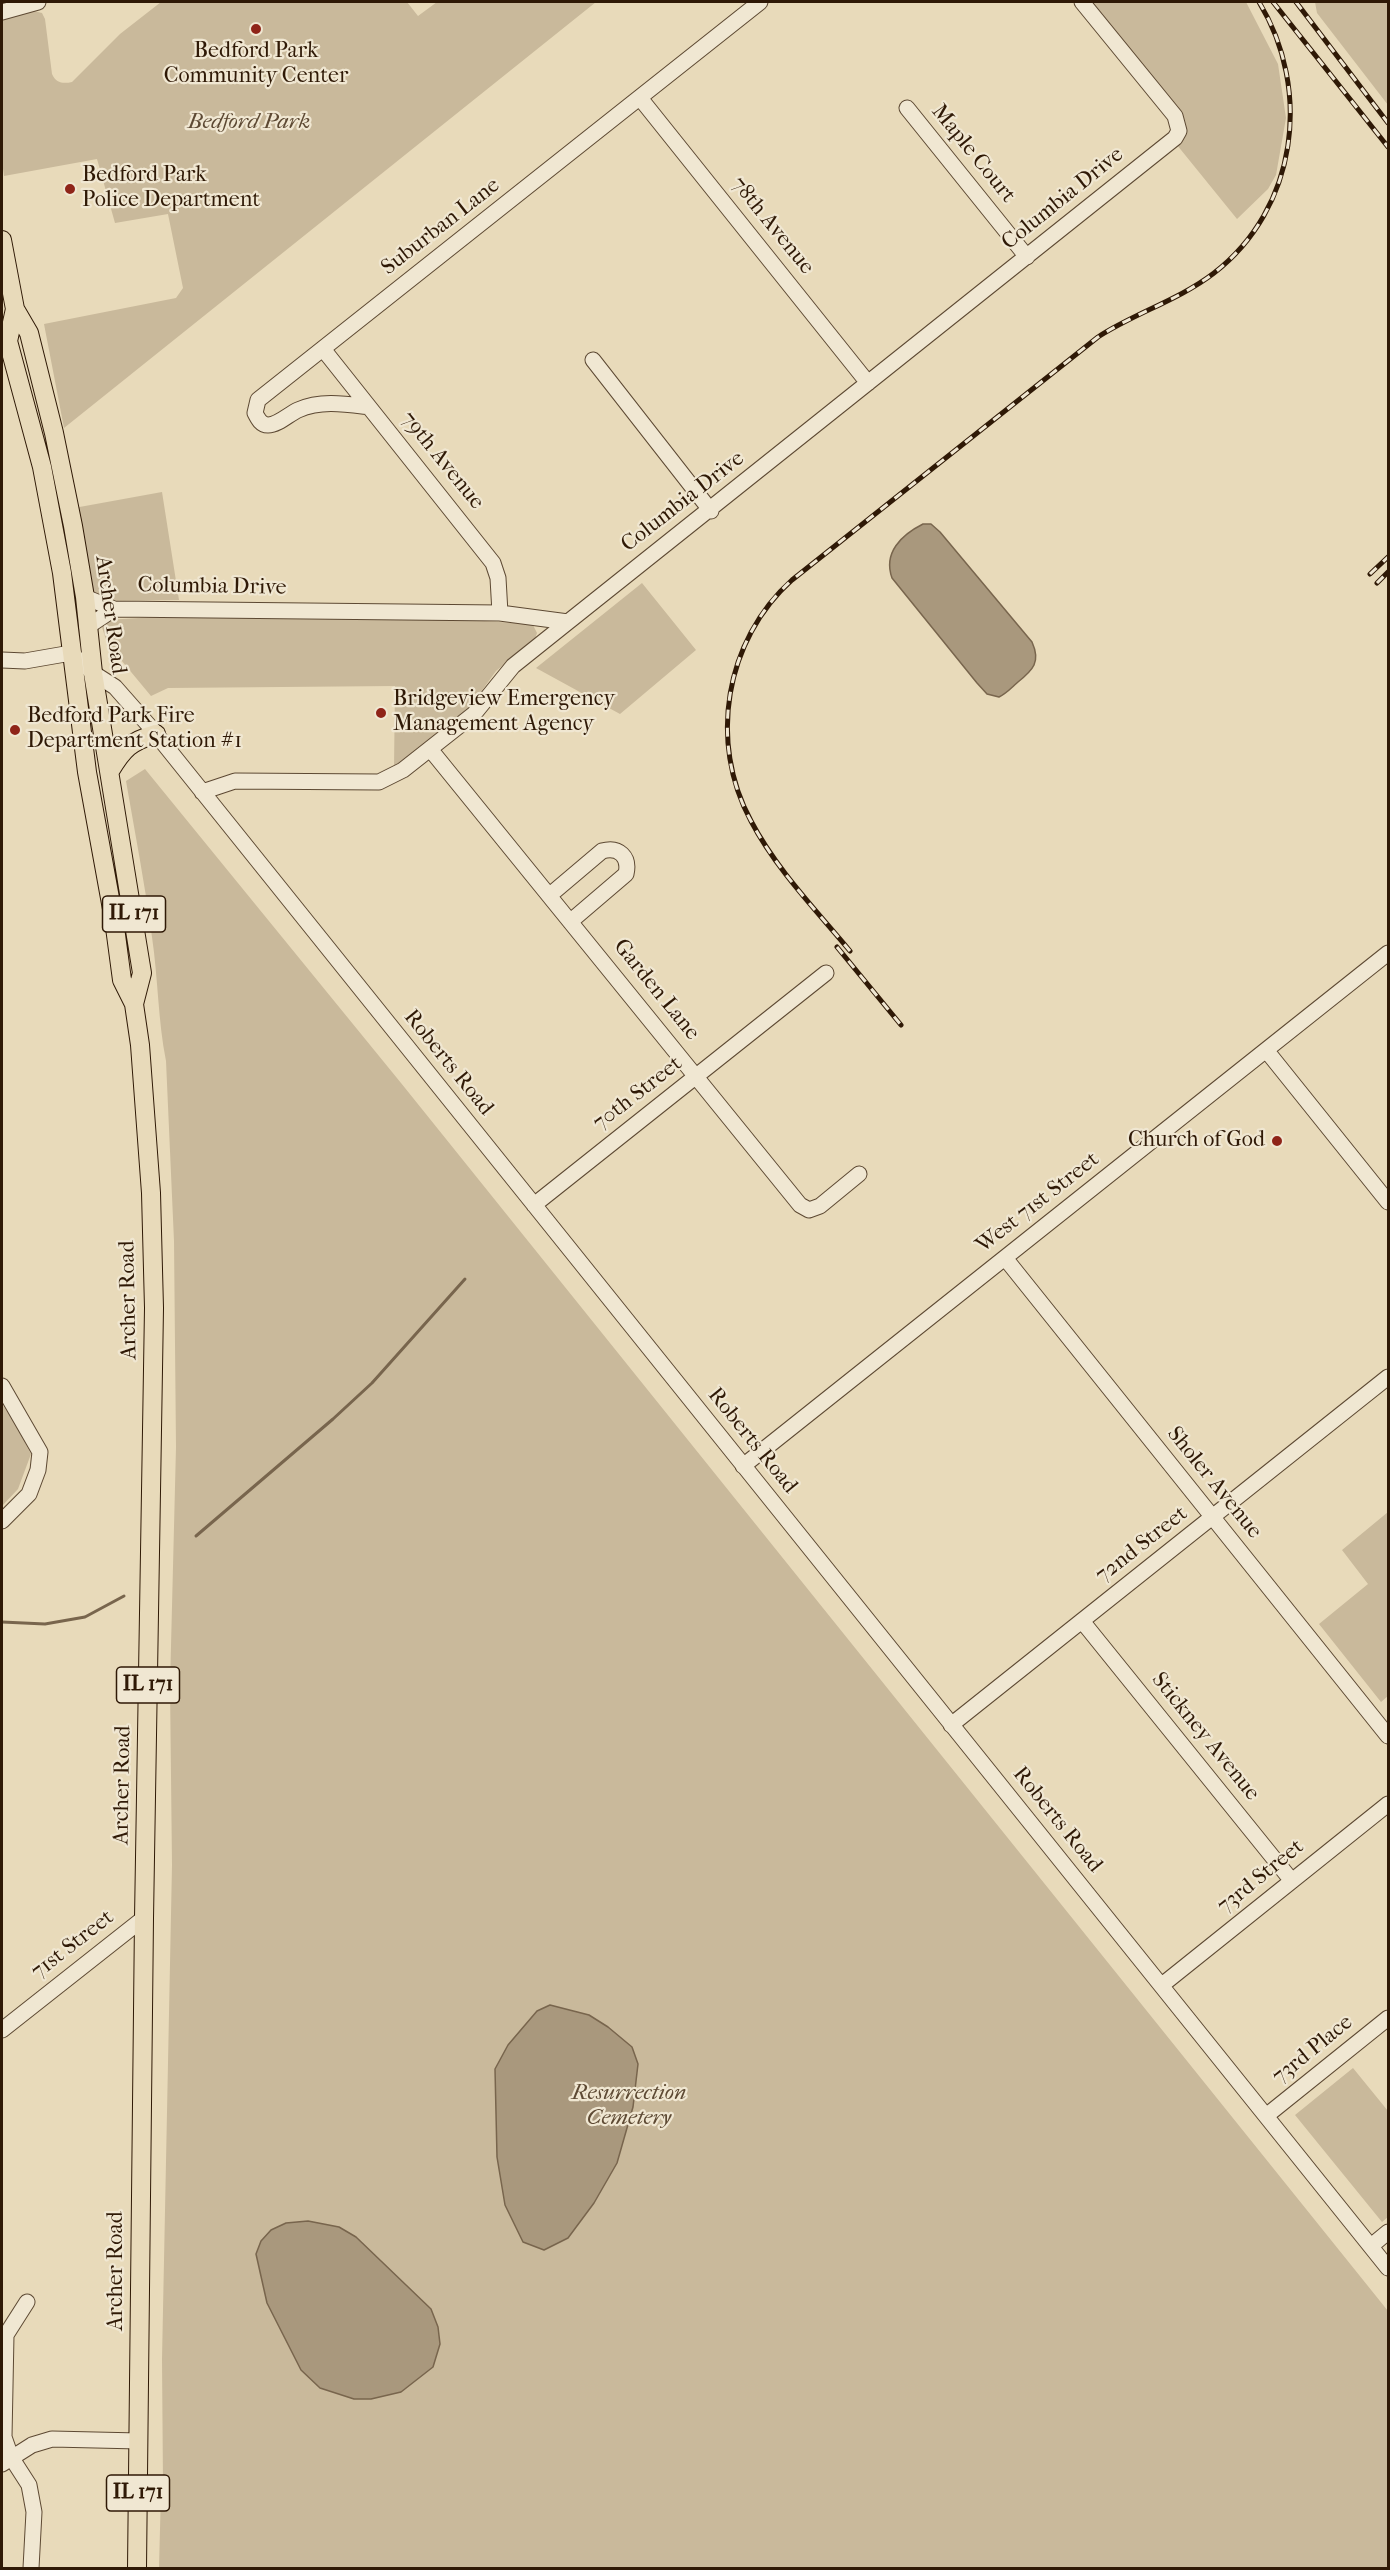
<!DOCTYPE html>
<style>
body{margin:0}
#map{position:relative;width:1390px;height:2570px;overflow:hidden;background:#e8daba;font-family:"IM FELL French Canon",serif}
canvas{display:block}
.frame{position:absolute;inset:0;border:3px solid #2f1906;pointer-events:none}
</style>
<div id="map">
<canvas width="1390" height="2570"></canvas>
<div class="frame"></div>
</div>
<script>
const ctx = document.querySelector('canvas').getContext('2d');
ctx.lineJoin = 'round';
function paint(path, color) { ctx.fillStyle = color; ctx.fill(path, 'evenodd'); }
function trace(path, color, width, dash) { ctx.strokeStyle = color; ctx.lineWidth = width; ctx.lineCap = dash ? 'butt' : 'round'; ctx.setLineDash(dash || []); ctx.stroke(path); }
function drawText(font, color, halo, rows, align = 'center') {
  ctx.font = font + ' "IM FELL French Canon",serif'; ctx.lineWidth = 4.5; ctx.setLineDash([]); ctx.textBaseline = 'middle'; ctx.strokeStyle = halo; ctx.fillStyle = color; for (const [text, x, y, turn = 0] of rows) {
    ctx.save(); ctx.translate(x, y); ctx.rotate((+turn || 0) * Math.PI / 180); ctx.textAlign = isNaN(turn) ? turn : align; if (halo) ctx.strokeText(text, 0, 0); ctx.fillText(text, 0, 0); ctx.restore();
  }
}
paint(new Path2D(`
 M161,2h246l11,14 19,-14h159l-532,426 -20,-104 132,-26 7,-10 -15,-74 -53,9 -18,-64 -93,17 -2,-15v-144l32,-6 8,2 3,6 7,55c4,9 11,10 20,8l48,-48z
 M1090,2h156l32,62 8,54 -10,57 -8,14 -31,30 -60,-74c9,-8 8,-17 6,-28z
 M1315,2h73v103l-71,-92z
 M162,492l17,108 -71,1 -14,-5 -20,-88z
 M642,583l54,67 -76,64 -84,-46z
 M187,615l254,3 87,6 5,1 4,8 -2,6 -39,32 -26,36 -76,61 1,-82 -227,2 -17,8 -44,-53 -5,-16 5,-3 -1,-4z
 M145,769l256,314 987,1228v257h-1229l2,-77 2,-6 -1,-126 10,-494 -2,-179 6,-239 -2,-206 -8,-180c-8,-40 -8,-84 -14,-124 -7,-52 -17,-104 -26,-156z
 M2,1404l12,18 17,32 -13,35 -16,17z
 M1388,1512v184l-7,6 -62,-78 49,-40 -26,-34z
 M1353,2068l35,43v106l-6,5 -87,-107z`), '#c9b99b');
const water = new Path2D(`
 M923,524h8l9,8 92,110c9,20 1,28 -14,40 -7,6 -11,11 -19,15l-12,-3 -10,-11 -85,-105c-9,-25 9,-43 31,-54z
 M550,2005l39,10 19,12 24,20 6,17 -5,43 -16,56 -23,40 -26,35 -24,12 -21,-8 -18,-37 -8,-48 -2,-88 13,-24 29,-34z
 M308,2221l31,6 17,10 75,72 7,18 2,17 -7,23 -32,25 -30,7h-17l-34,-11 -19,-18 -34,-67 -11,-49 5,-13 10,-11 15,-7z`);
paint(water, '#a9987d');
trace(water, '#78654d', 1.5);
trace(new Path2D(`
 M196,1536l137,-117 39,-36 93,-104
 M2,1622l43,2 40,-7 39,-21`), '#78654d', 3);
const minor = new Path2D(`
 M2,12l36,-10
 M640,98l228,285
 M907,108l120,149
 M323,349l170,214 5,15 2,35
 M593,360l118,151
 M369,407c-24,-3 -48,-7 -71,3 -9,4 -20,15 -30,15 -7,0 -10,-6 -13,-12l3,-13 502,-398
 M85,597l29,12 386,4 68,9 607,-484 4,-7 -4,-15 -93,-114
 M87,627l27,-18
 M2,660l23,1 46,-8 22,20 22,14 37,42 1236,1539
 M430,749l370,456 9,5 11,-4 39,-32
 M202,792l33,-11 144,1 24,-12 71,-56 39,-48 55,-44
 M550,895l52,-44c17,-5 28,6 24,23l-55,47
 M1266,1050l122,152
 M534,1205l292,-232
 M1005,1258l383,478
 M2,1386l38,66 -2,18 -9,24 -27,27
 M743,1466l645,-513
 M1082,1621l210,260
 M951,1725l437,-348
 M1162,1985l226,-181
 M2,2030l142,-112
 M1266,2116l122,-98
 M1371,2246l17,-14
 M27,2302l-21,33 -2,102 7,20 18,28 5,27 -3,56
 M2,2464l30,-19 20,-6 87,2`);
const major = new Path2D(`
 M2,240l13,69 14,24 25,100 19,93 12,71 8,76 49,300 -8,31
 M15,309l-7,32 34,126 20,106 25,199 27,148 8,60 12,24 6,41 11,148 3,115 -10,610 -7,650
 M110,771c13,-22 21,-30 46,-37`);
trace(minor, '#5d4933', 17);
trace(major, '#2f1906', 20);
trace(minor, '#f0e7d2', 15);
trace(major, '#e8daba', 18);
const rail = new Path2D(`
 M1273,2l115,145
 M1296,2l92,121
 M1370,574l18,-17
 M1377,583l11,-11
 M837,947l64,78
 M850,951c-34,-41 -74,-82 -99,-130 -43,-79 -26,-181 41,-241l306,-243c37,-24 81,-37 116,-64 84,-65 98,-184 45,-271`);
trace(rail, '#2f1906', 5);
trace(rail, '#f0e7d2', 3, [9]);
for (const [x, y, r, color] of [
 [256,29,6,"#8f2418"],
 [70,189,6,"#8f2418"],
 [381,713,6,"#8f2418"],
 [15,730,6,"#8f2418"],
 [1277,1141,6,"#8f2418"]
]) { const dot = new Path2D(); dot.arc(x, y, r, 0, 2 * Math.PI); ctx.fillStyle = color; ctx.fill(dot); trace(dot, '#f0e7d2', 2); }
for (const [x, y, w] of [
 [134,914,63],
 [148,1685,63],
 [138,2493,63]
]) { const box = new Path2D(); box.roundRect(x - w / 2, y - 18, w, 36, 4.5); ctx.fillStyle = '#f0e7d2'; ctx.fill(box); trace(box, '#2f1906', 1.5); }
drawText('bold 21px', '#2f1906', null, [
 ["IL 171",134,914],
 ["IL 171",148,1685],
 ["IL 171",138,2493]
]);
drawText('22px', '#2f1906', '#f0e7d2', [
 ["Bedford Park",256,52,"center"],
 ["Community Center",256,77,"center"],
 ["Bedford Park",82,176],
 ["Police Department",82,201],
 ["Bridgeview Emergency",393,700],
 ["Management Agency",393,725],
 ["Bedford Park Fire",27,717],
 ["Department Station #1",27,742],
 ["Church of God",1265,1141,"right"]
], 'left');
drawText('italic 22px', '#5d4933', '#f0e7d2', [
 ["Bedford Park",249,123],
 ["Resurrection",629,2094],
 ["Cemetery",629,2119]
]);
drawText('22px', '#2f1906', '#f0e7d2', [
 ["Maple Court",973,154,51],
 ["Columbia Drive",1063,199,-39],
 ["78th Avenue",772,226,51],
 ["Suburban Lane",441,227,-38],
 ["79th Avenue",442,461,51],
 ["Columbia Drive",683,502,-38],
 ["Columbia Drive",212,587,1],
 ["Archer Road",110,615,82],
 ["Garden Lane",656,990,51],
 ["Roberts Road",448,1063,51],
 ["70th Street",638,1094,-38],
 ["West 71st Street",1038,1203,-38],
 ["Archer Road",129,1300,-91],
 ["Roberts Road",752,1441,51],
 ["Sholer Avenue",1214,1483,51],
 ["72nd Street",1142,1545,-38],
 ["Stickney Avenue",1205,1737,51],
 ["Archer Road",123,1785,-89],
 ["Roberts Road",1057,1820,51],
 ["73rd Street",1261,1877,-39],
 ["71st Street",73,1945,-38],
 ["73rd Place",1313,2050,-39],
 ["Archer Road",117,2271,-90]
]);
</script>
